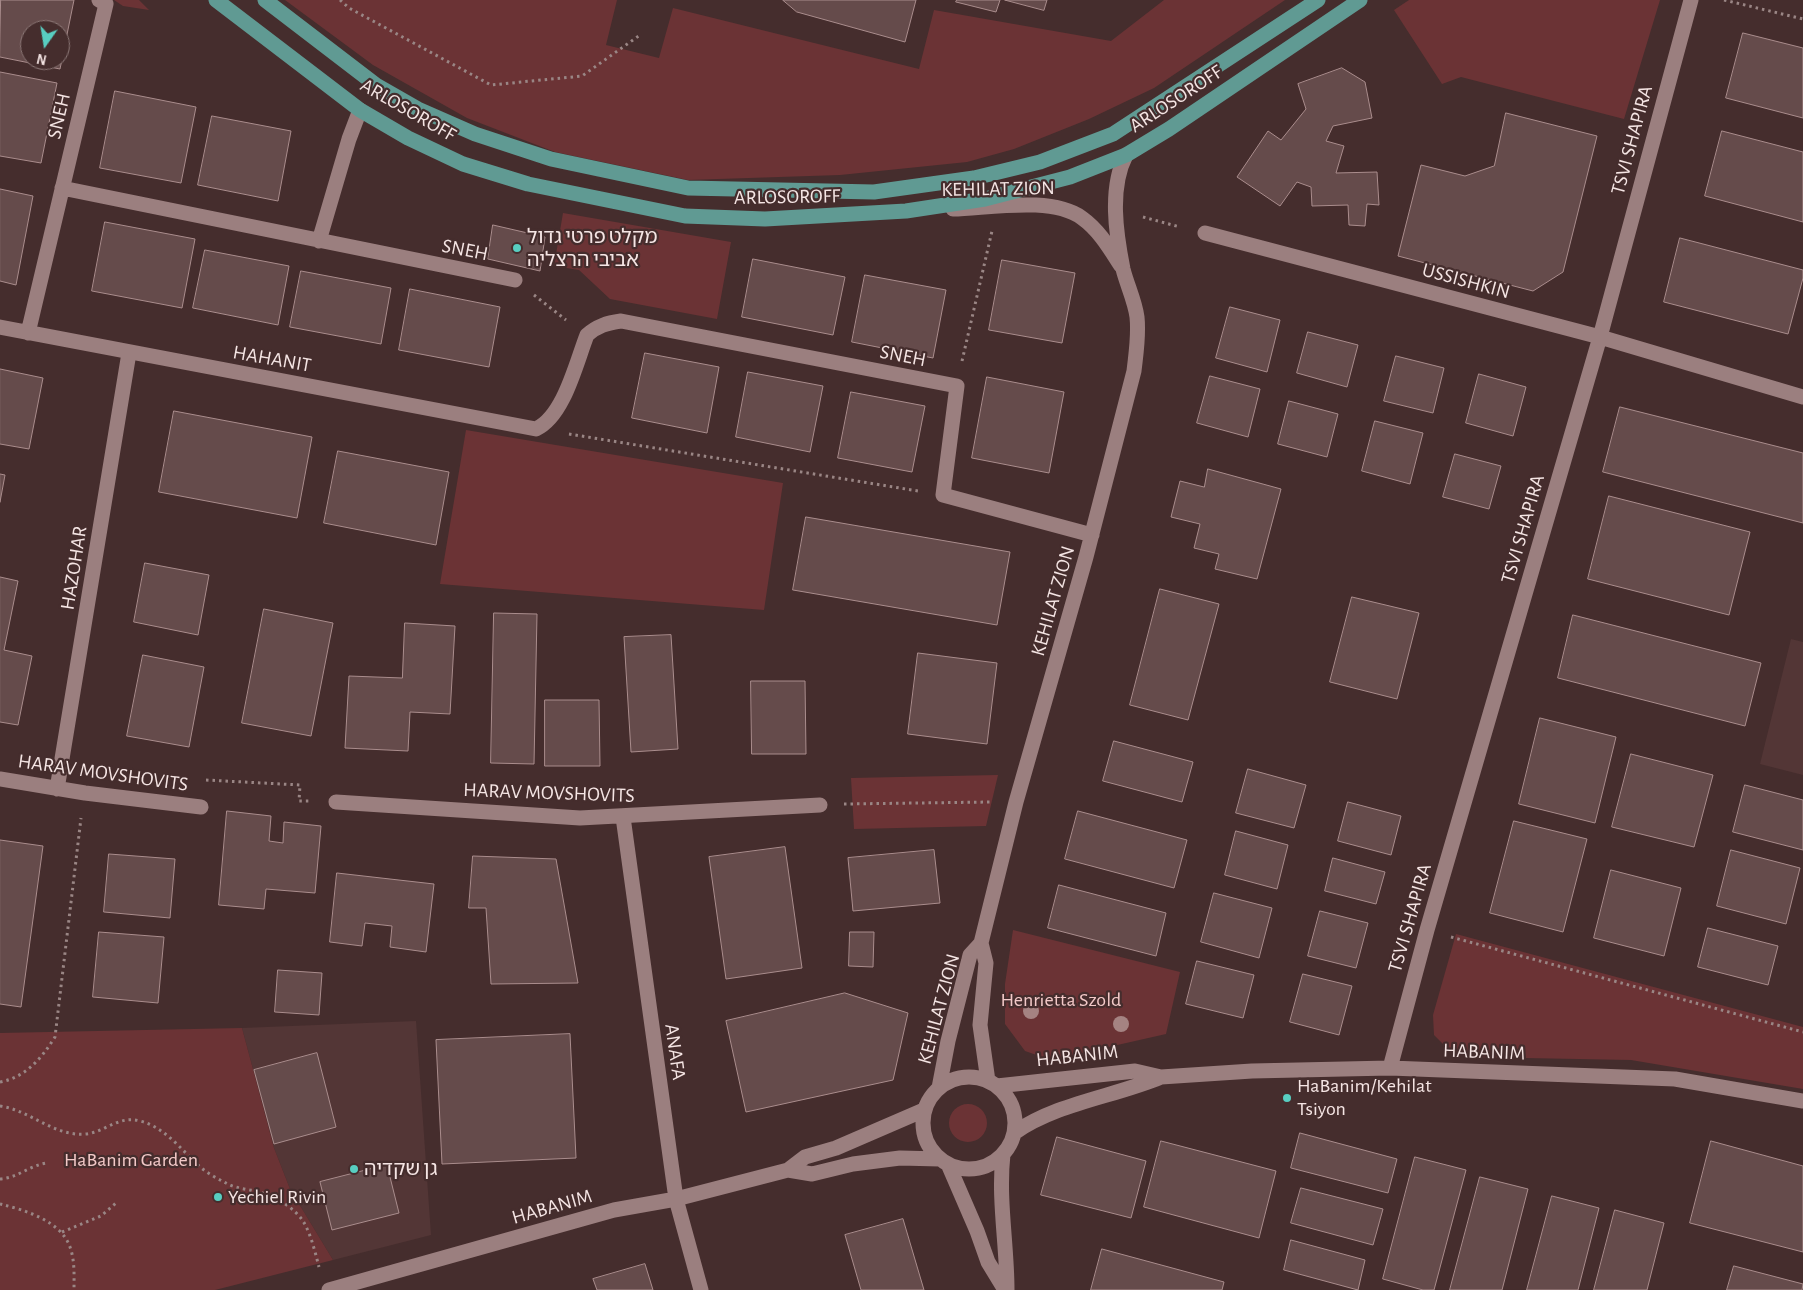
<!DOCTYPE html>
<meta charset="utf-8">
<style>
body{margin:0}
#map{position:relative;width:1803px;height:1290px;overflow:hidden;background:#452d2d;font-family:"Alegreya Sans",sans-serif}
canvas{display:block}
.north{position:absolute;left:20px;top:20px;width:50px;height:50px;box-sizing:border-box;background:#452d2d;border:1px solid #8b7776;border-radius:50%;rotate:193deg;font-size:14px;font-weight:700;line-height:20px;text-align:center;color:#f5e5e4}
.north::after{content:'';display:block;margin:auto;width:18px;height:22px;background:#58cec1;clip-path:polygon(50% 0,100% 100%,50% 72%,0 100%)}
</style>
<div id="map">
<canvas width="1803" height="1290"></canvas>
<div class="north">N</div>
</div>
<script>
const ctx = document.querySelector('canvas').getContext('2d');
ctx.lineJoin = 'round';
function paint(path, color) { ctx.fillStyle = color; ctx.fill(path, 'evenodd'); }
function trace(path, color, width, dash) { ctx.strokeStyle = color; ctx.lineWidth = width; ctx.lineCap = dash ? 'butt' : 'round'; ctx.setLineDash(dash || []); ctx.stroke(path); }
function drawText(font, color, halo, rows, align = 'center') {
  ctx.font = font + ' "Alegreya Sans","Noto Sans Hebrew",sans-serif'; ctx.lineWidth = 4.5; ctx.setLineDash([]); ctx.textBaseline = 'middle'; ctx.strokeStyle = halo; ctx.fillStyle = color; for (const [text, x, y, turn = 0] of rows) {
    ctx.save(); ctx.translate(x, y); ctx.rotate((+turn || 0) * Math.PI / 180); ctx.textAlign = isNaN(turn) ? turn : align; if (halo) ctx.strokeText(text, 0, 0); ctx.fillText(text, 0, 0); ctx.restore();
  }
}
paint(new Path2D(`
 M1791,639l12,3v133l-43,-11z
 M416,1021l15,214 -98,25 -43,-71 -16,-41 -32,-120z`), '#533636');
paint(new Path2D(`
 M114,0h25l10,10 -26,-4z
 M285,0h332l-11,45 53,13 14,-50 246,61 15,-59 177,31 53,-41h121l-131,88 -65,31 -75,30 -47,13 -127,13 -152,5 -133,-28 -88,-34 -94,-53z
 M1409,0h251l-36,119 -163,-42 -19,7 -48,-74z
 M563,213l168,29 -14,77 -107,-20 -31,-29 -25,-4z
 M466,430l317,53 -19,127 -324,-26z
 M998,775l-12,51 -132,3 -3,-51z
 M1013,930l167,42 -14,62 -115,26 -26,-9 -20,-27v-40z
 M1456,934l347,93v62l-172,-29 -159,-3 -21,-5 -17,-17 -1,-20z
 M242,1028l32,120 16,41 43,71 -118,30h-215v-257z
 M949 1123a19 19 0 1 1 38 0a19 19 0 1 1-38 0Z`), '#6b3335');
const building = new Path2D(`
 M1,0h73l-14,69 -60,-12zM30,30h30v30h-30z
 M783,0h133l-11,42 -108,-30z
 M957,0h43l-4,12 -40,-10z
 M1005,0h42l-3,10z
 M1743,33l60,15v70l-77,-20z
 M1342,68l23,14 7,36 -39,8 -7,15 18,5 -8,27 41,-1 2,33 -12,-1 -2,22 -16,-1 -1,-20 -36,1 -1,-19 -14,-5 -17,24 -43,-29 31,-46 13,9 25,-31 -8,-25z
 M0,72l57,11 -16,80 -41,-7z
 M115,91l81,16 -15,76 -81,-15z
 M1506,113l91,23 -34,136 -30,19 -135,-35 23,-91 44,11 29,-10z
 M212,116l79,15 -13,70 -80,-16z
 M1722,131l81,21v70l-98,-26z
 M0,189l33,7 -17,89 -16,-4z
 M105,222l90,17 -13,69 -90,-17z
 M493,225l52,12 -5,34 -52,-12z
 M1680,238l123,32v8l-15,56 -124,-32z
 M205,250l84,16 -11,59 -85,-17z
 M753,259l92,18 -12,58 -91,-18z
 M1002,260l73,13 -13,70 -73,-13z
 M301,271l90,17 -10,56 -91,-17z
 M865,275l81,15 -13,68 -81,-16z
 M410,289l90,18 -11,60 -90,-17z
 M1230,307l50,13 -13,52 -51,-14z
 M1308,332l50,13 -11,42 -50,-14z
 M645,353l74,14 -12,66 -75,-15z
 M1396,356l48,12 -11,45 -49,-12z
 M0,369l43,9 -14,71 -29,-5z
 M748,372l75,14 -13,66 -74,-15z
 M1479,374l47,13 -13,49 -47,-13z
 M1210,376l50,13 -12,48 -51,-14z
 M987,377l77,15 -15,81 -77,-15z
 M851,392l74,14 -13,66 -74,-14z
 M1289,401l49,13 -11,43 -49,-13z
 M1620,407l183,46v70l-200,-51z
 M174,411l138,26 -15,81 -138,-26z
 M1375,421l48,12 -13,51 -48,-13z
 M338,451l111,21 -13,73 -112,-22z
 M1455,454l46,12 -12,43 -46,-12z
 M1208,469l73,20 -24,90 -42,-10 4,-15 -25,-6 6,-24 -29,-7 9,-36 24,6z
 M0,474l5,1 -5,27z
 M1609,496l141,36 -21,83 -141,-36z
 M806,517l204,35 -13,73 -204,-35z
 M145,563l64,12 -11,60 -64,-13z
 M0,577l18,4 -14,69 28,6 -14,69 -18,-3z
 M1160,589l59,15 -31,116 -58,-15z
 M1352,597l67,16 -22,86 -67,-17z
 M264,609l69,14 -22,113 -69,-13z
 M494,613l43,1 -3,150 -43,-1z
 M1573,615l188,48 -16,63 -187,-48z
 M405,623l50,3 -5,88 -40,-2 -2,39 -63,-3 4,-72 53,2z
 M671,635l7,114 -47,3 -7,-115z
 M918,653l79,10 -10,81 -79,-10z
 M143,655l61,12 -15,80 -62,-11z
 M751,681h54l1,73h-54z
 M545,700h54l1,66h-55z
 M1540,718l76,19 -21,86 -76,-19z
 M1114,741l79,21 -11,40 -79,-21z
 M1631,754l82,21 -19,72 -82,-20z
 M1248,769l58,16 -12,43 -58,-15z
 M1745,785l58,15v50l-70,-18z
 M1348,802l53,14 -10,39 -53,-14z
 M227,811l44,5 -2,25 14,2 1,-21 37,4 -6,67 -49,-4 -2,20 -45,-4z
 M1078,811l109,29 -13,48 -109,-29z
 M1514,821l73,18 -24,93 -73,-19z
 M1236,831l52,14 -11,44 -52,-14z
 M0,840l43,6 -22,161 -21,-3z
 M785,847l17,121 -76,11 -17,-122z
 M934,850l6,53 -87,8 -5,-53z
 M1731,850l69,18 -14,56 -69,-18z
 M109,854l66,5 -5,59 -66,-6z
 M473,856l83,3 22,124 -87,1 -5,-76h-17z
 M1333,858l52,14 -9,32 -51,-13z
 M1611,870l70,18 -17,68 -70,-18z
 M337,873l97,11 -8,68 -36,-5 2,-21 -27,-3 -3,23 -32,-4z
 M1059,885l107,28 -10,43 -108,-28z
 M1214,893l58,15 -13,50 -58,-16z
 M1320,911l48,12 -12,45 -48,-12z
 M1708,928l70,18 -10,39 -70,-18z
 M99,932l65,5 -6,66 -65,-6z
 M850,932h24l-1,35 -24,-1z
 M1197,961l57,14 -11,43 -57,-14z
 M278,970l44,3 -3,42 -44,-3z
 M1303,974l49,12 -13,49 -49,-13z
 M845,993l63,20 -15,67 -147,32 -20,-91z
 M570,1034l6,124 -134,6 -6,-124z
 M317,1053l19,74 -62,17 -20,-74z
 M1300,1133l97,26 -9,34 -97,-25z
 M1057,1137l89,24 -15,57 -90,-23z
 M1161,1141l115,30 -17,67 -115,-31z
 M1711,1141l92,25v86l-113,-29z
 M1415,1157l51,13 -32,120h-11l-40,-11z
 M387,1165l12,48 -67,17 -12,-48z
 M1480,1177l48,12 -26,101h-52z
 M1301,1188l82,21 -10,36 -82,-22z
 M1552,1196l47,12 -21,82h-51z
 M1615,1210l49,13 -17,67h-53z
 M903,1219l21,71h-63l-16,-55z
 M1291,1240l74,20 -7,30 -74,-20z
 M1102,1249l122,33 -2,8h-131z
 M645,1264l8,26h-56l-4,-11z
 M1734,1266l69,18 -1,6h-75z`);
paint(building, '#654b4b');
trace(building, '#aa8d8d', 1);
trace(new Path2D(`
 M340,0l9,8 142,77 91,-9 58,-41
 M1724,0l79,19
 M1143,217l37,10
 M534,295l32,25
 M962,361l30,-130
 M569,434l349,57
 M206,780l94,5 -1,16h11
 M844,804l146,-2
 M1451,937l352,95
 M0,1082c26,-5 41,-23 55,-45l26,-219
 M0,1106c30,4 54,31 86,28 19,-2 33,-19 54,-13 24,6 40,27 57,43 8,8 19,14 29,19 12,7 27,6 40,11 13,5 29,15 37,27 8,13 12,31 16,46
 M0,1179c17,-1 29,-13 46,-16
 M0,1204c25,6 61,17 70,43 5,14 4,29 4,43
 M62,1232l39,-16 15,-13`), '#9a8685', 3, [2.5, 4]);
trace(new Path2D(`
 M62,188l453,92
 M953,209c37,-1 99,-13 129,9 17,12 28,31 39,48
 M1205,233l395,104 203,60
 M319,241l30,-102 11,-29
 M0,327l536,102c28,-13 40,-66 51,-94 10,-9 20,-12 34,-14l336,65 -14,109 149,40
 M28,333l78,-329 -7,-4
 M0,779l85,14 116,14
 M57,789l72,-436
 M336,802l244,16 240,-13
 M623,817l53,382 25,91
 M1390,1068l37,-138 173,-593 91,-337
 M923 1123a46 46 0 1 1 92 0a46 46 0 1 1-92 0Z
 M988,1081l-8,-56 6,-62 -5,-20 35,-141 70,-245 48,-186c2,-18 5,-35 3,-54 -2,-16 -10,-32 -14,-48 -7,-35 -14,-81 3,-114
 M997,1086l138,-15 26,6 91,-6 138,-3 285,11 128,22
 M939,1088l9,-47 22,-86 11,-12
 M1014,1133c43,-30 99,-36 147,-56
 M1003,1154c-5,46 4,90 4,136
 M948,1164l29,67 11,31 17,28
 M788,1170l17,-13 31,-9 88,-38
 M329,1290l285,-80 62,-11 112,-29 24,4 41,-10 47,-6 40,1`), '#9b7f7f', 15);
trace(new Path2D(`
 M216,0l144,110 48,28 55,26 65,20 157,32 80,3 141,-8 79,-12 85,-22 56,-22 43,-26 191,-129
 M265,0l111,85 42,24 57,25 76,25 137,29 186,4 100,-14 66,-16 73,-28 205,-134`), '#609a93', 15);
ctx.fillStyle = '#a58382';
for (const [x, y] of [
 [1031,1011],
 [1121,1024]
]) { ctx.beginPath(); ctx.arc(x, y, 8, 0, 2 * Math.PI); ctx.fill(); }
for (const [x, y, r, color] of [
 [517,248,5,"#58cec1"],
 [1287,1098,5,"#58cec1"],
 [354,1169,5,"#58cec1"],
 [218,1197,5,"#58cec1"]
]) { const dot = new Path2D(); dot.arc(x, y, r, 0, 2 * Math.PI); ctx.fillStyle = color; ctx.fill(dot); trace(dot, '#452d2d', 2); }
drawText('20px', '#f5e5e4', '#452d2d', [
 ["ARLOSOROFF",1176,99,-33],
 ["ARLOSOROFF",408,110,30],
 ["SNEH",59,116,-77],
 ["TSVI SHAPIRA",1632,140,-75],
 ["KEHILAT ZION",998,189,-1],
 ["ARLOSOROFF",787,197,-1],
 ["SNEH",465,250,11],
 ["USSISHKIN",1466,281,15],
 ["SNEH",903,356,11],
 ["HAHANIT",272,359,10],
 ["TSVI SHAPIRA",1523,529,-74],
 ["HAZOHAR",74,568,-81],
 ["KEHILAT ZION",1053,601,-74],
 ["HARAV MOVSHOVITS",103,773,8],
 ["HARAV MOVSHOVITS",549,793,2],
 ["TSVI SHAPIRA",1410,918,-74],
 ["KEHILAT ZION",939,1009,-75],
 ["ANAFA",675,1052,82],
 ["HABANIM",1484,1052,2],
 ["HABANIM",1077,1056,-6],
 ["HABANIM",552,1207,-16]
]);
drawText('20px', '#f5e5e4', '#452d2d', [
 ["מקלט פרטי גדול",527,237],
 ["אביבי הרצליה",527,260],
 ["HaBanim/Kehilat",1297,1086],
 ["Tsiyon",1297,1109],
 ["גן שקדיה",364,1169],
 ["Yechiel Rivin",228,1197]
], 'left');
drawText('20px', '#f3c9c8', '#452d2d', [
 ["Henrietta Szold",1061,1000],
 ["HaBanim Garden",131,1160]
]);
</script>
